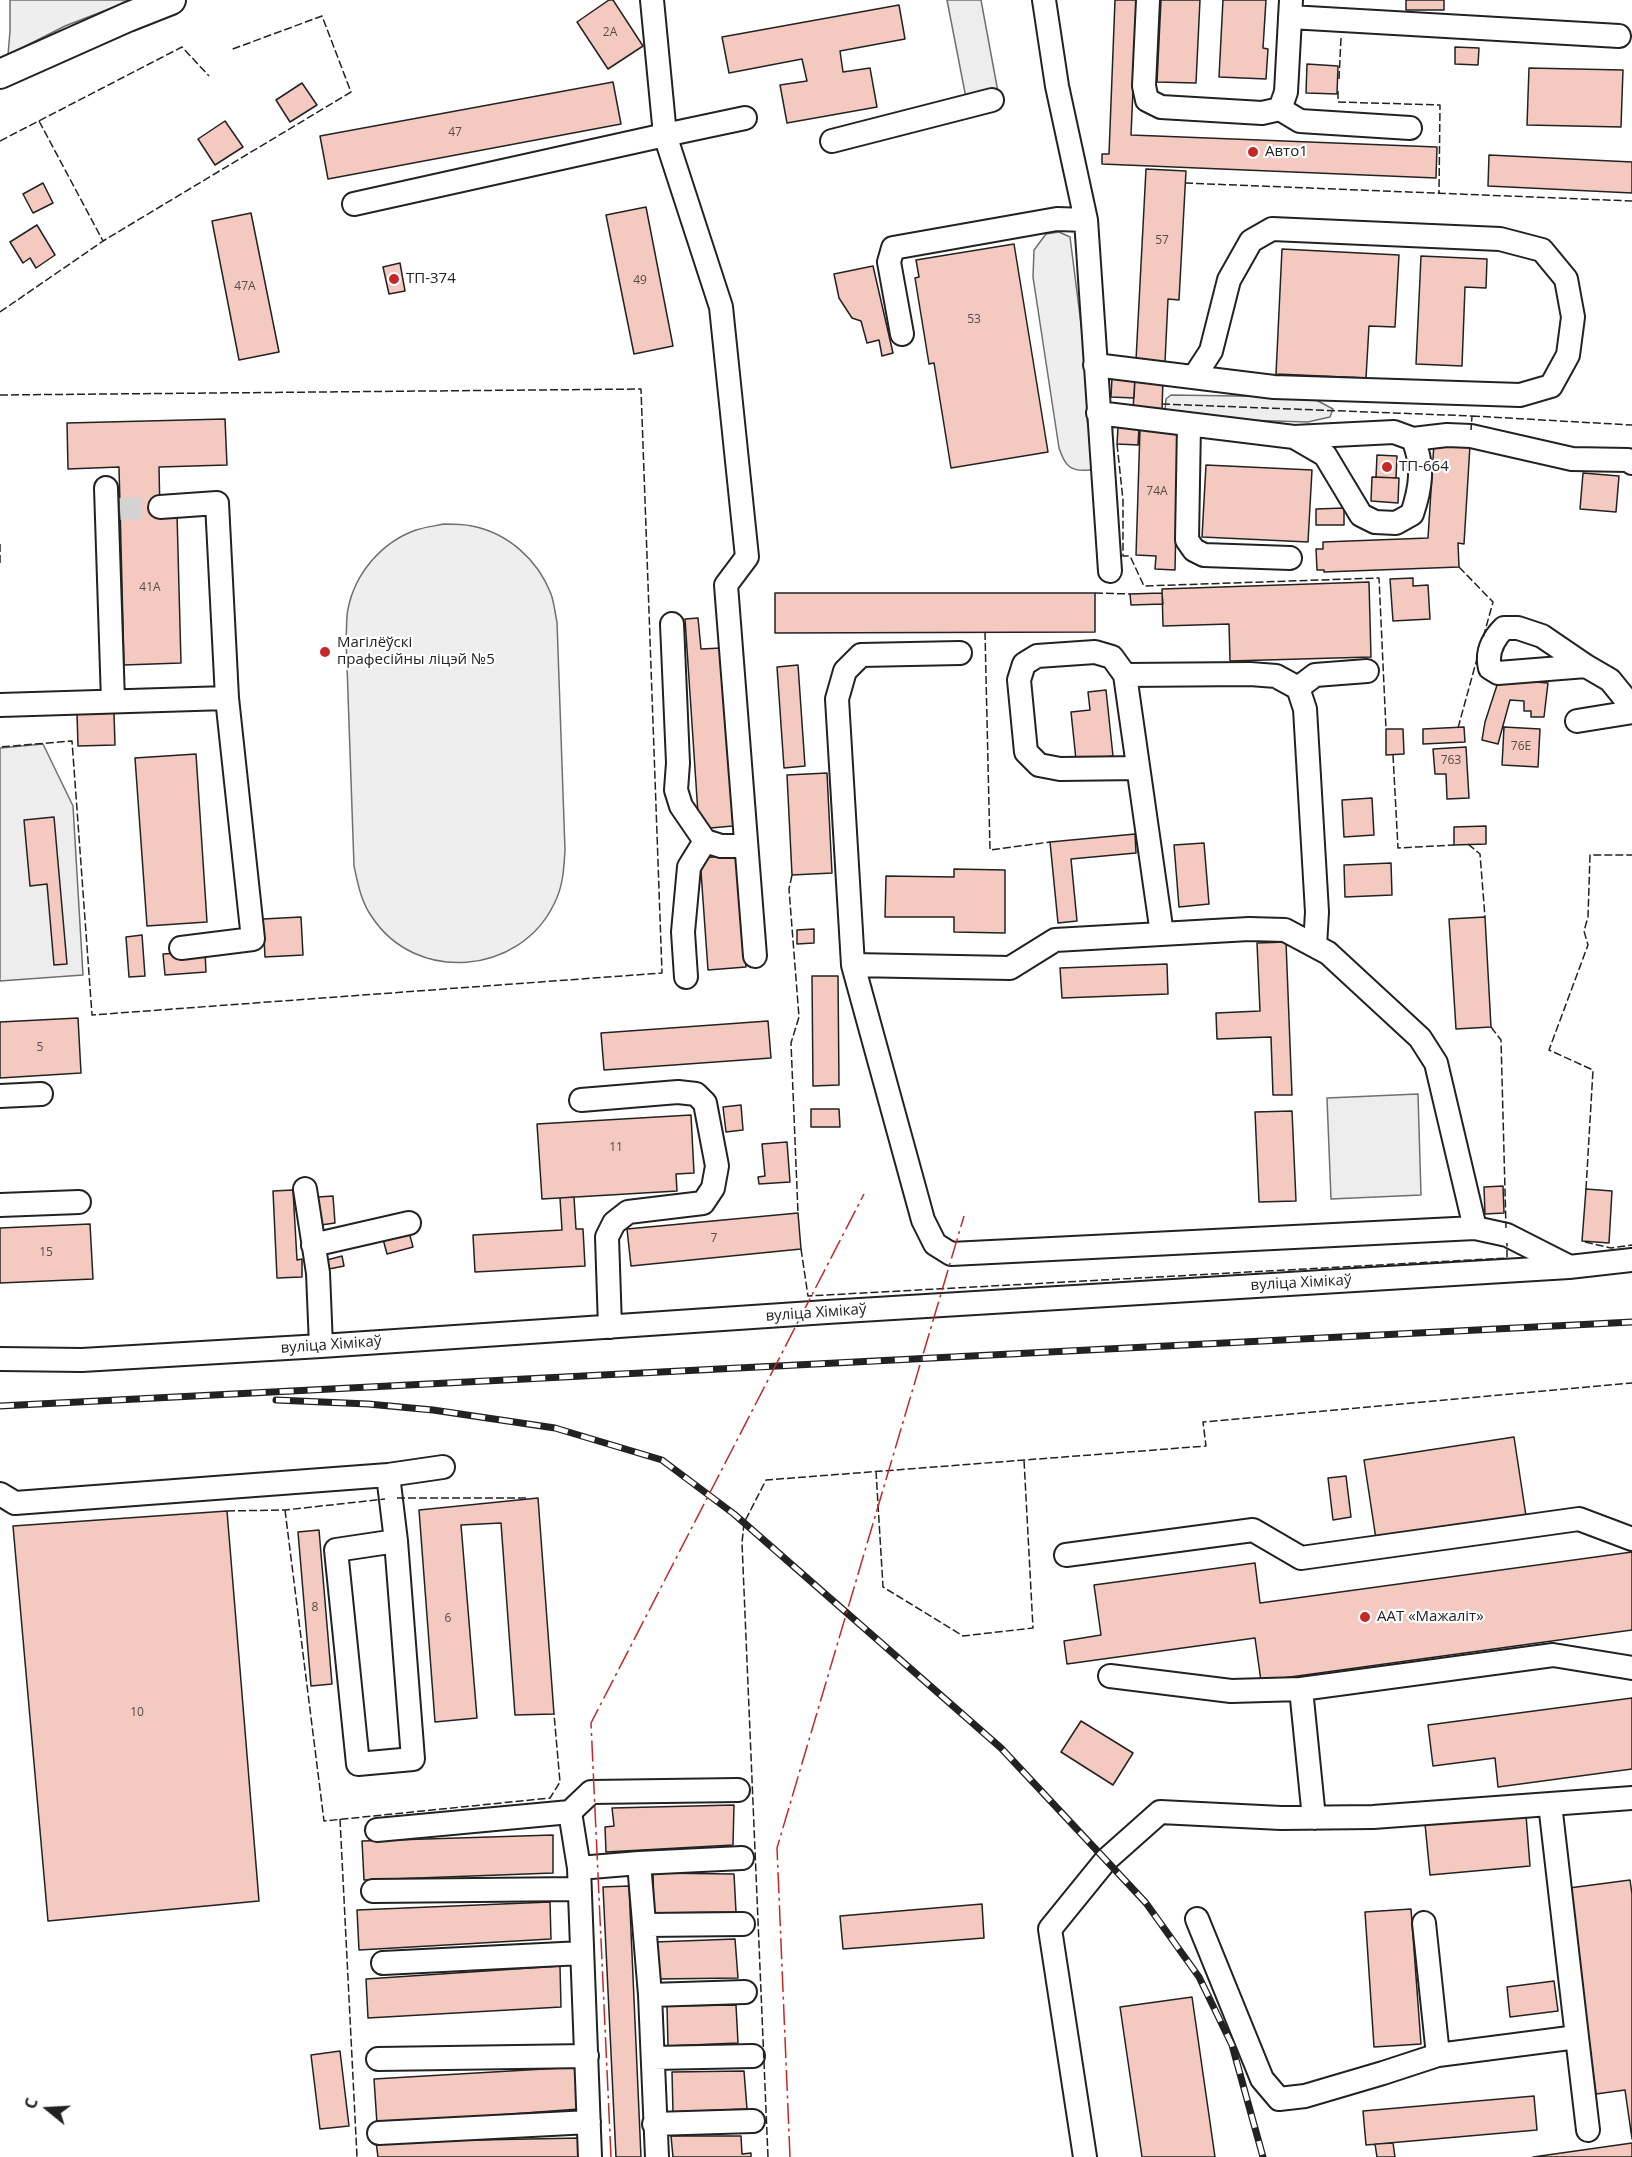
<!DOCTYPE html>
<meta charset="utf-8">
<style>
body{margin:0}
#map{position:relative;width:1632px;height:2157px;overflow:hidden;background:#fff;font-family:"Open Sans",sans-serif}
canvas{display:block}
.north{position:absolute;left:18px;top:2079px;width:60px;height:60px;-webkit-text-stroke:4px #fff;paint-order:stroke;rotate:288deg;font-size:16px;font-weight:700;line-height:24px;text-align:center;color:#222}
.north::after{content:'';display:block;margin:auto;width:21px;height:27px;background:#222;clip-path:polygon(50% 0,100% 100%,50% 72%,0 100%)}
</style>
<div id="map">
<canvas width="1632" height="2157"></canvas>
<div class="north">С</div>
</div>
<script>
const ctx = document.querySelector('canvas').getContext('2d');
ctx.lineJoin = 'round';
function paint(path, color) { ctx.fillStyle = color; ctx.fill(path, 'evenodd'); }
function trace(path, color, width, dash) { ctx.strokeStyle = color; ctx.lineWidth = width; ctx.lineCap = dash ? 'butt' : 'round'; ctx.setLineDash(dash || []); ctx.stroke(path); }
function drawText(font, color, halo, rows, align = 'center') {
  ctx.font = font + ' "Open Sans",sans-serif'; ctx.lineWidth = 4.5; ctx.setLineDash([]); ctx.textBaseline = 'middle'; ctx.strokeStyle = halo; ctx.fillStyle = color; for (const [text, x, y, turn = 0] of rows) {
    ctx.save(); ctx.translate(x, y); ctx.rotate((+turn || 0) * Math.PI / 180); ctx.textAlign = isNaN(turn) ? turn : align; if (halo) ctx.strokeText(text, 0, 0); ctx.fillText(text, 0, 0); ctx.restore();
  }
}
const green = new Path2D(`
 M10,0h122l-67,26 -57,29 2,-24z
 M1059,232l11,5 21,166 -4,16 7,38 -4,13c-20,2 -25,-4 -31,-22l-26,-171 1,-27 12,-16z
 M1171,395l132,2 15,4 15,8 -3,8 -22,5 -136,-4 -7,-8 1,-11z
 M444,524c9,0 19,0 28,2 36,7 66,34 79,68 3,8 4,19 6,28l8,228c-1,19 -2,37 -11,54 -34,71 -138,80 -182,13 -11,-15 -14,-33 -18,-51l-8,-229c1,-9 0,-19 2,-28 7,-36 34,-67 68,-79 9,-3 19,-4 28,-6z`);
paint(green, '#eee');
trace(green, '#6f6f6f', 1.5);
const parking = new Path2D(`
 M947,0h34l17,92 -32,6z
 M43,744l30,62 10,169 -83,6v-233z
 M1418,1094l3,101 -90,4 -4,-101z`);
paint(parking, '#ededed');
trace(parking, '#6f6f6f', 1.5);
const building = new Path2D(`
 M609,0h4l30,46 -35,23 -31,-47z
 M1115,0h22l-6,135 306,12 -1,31 -334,-14v-10h7z
 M1161,0h39l-4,83 -39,-1z
 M1223,0h43l-3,48 5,1 -2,30 -47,-2z
 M1406,0h38v10h-38z
 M899,5l6,34 -65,12 3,21 27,-4 7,39 -90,16 -7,-38 27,-4 -5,-22 -73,14 -7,-36z
 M1455,47l24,1 -1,17 -23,-1z
 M1307,64l31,2 -1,28 -31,-1z
 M1529,68l94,2 -2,57 -94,-2z
 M613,82l8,42 -293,55 -8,-43z
 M302,83l15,22 -27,17 -14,-22z
 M225,121l18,26 -28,18 -17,-26z
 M1489,155l143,7v31l-144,-7z
 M1146,169l40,2 -7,129 -11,-1 -3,63 -29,-2z
 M43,183l10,20 -20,10 -10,-19z
 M646,207l27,139 -39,8 -28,-139z
 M251,213l28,139 -40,8 -27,-139z
 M37,225l18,30 -19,13 -6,-10 -7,5 -13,-21z
 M1014,244l34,208 -97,16 -17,-105 -5,1 -14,-86 4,-1 -3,-17z
 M1282,249l117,6 -4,72 -26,-1 -3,52 -90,-4z
 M1421,256l66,3 -1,29 -21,-1 -3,79 -46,-2z
 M400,263l5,28 -16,3 -6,-27z
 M873,266l20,87 -11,3 -3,-16 -12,3 -6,-22 -9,-3 -13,-20 -5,-24z
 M1112,377l23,1 -1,20 -23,-1z
 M1135,378l28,1 -1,31 -29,-1z
 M225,419l2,46 -68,2 1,47h17l4,149 -57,2 -5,-198 -51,2 -1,-46z
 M1118,427l21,1 -1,17 -21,-1z
 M1140,429l38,1 -3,140 -20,-1 1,-13 -20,-1z
 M1434,443l36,2 -6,99 -6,-1 1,24 -135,5v-2h-7l-1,-21h7v-7l105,-4z
 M1377,455l20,1 -1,22 -20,-1z
 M1206,465l106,5 -4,72 -106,-5z
 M1583,473l36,3 -3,36 -36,-3z
 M1372,477l27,1 -1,25 -27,-2z
 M1344,508v17h-28v-16z
 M1413,578v8l15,-1 2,34 -37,2 -3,-42z
 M1369,582l2,75 -141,4 -1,-37 -66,2 -1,-37z
 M775,593h320v39l-320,1z
 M1162,593l1,11 -32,1 -1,-11z
 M698,618l3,31 20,-1 12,178 -34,3 -14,-210z
 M798,665l7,101 -21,2 -7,-101z
 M1499,679l49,4 -4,34h-13v-6h-7v-10l-14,-1 -12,44 -16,-4 3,-18z
 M1106,690l7,66 -37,4 -5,-48 19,-2 -2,-18z
 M114,713l1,32 -37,1 -1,-32z
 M1464,727l1,15 -42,2v-15z
 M1504,727l36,2 -2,38 -36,-2z
 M1386,729h17l1,25 -18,1z
 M1466,747l3,51 -22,1 -1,-25h-11l-2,-25z
 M196,754l11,168 -60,4 -12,-168z
 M827,773l5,100 -40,2 -5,-100z
 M1372,798l2,37 -30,2 -2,-37z
 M54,817l13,147 -13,1 -7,-81 -17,2 -6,-66z
 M1486,826v18l-32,1v-18z
 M1135,834l1,19 -65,6 6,62 -19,2 -8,-81z
 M1204,843l5,61 -30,3 -5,-62z
 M738,855l8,112 -38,3 -8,-112z
 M1391,863l1,32 -47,2 -1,-32z
 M954,869l51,1v63l-51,-1v-15h-69l1,-41 68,1z
 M301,917l2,38 -38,2 -2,-38z
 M1485,917l6,110 -35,2 -7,-110z
 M814,929v14l-17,1v-14z
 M142,935l3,41 -16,1 -3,-40z
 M1286,942l6,153h-19l-2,-58 -54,2 -1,-26 44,-2 -3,-68z
 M205,951l1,21 -41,3 -2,-21z
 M1167,964l1,30 -106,4 -2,-30z
 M812,976h26l1,109 -26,1z
 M78,1018l3,55 -81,5v-56z
 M768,1021l3,37 -167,12 -3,-37z
 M741,1105l2,25 -17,2 -3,-25z
 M811,1109h28l1,18h-29z
 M1292,1111l4,90 -37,1 -4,-90z
 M691,1115l3,58 -18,1 1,17 -135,8 -5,-75z
 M787,1142l3,40 -31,2 -1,-7 7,-1 -3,-32z
 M1503,1186l1,27 -19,1 -1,-27z
 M1586,1189l26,2 -3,52 -27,-2z
 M293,1190l4,70 5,-1v18l-25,1 -4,-87z
 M333,1196l2,27 -14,2 -3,-28z
 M574,1197l2,32h7l2,37 -110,6 -2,-37 89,-5 -2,-32z
 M798,1213l3,36 -170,17 -4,-37z
 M90,1224l3,55 -93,4v-55z
 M409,1232l4,15 -26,7 -4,-15z
 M342,1256l2,10 -15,3 -2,-9z
 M1514,1437l12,79 -150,23 -12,-79z
 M1346,1476l5,41 -18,3 -5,-42z
 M538,1498l16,216 -39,1 -14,-192 -40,2 16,193 -42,4 -16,-212z
 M227,1511l32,390 -211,20 -35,-395z
 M319,1530l13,154 -21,2 -13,-154z
 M1632,1552v78l-371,51 -6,-43 -188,26 -3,-23 37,-6 -7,-50 161,-22 5,40z
 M1632,1698v71l-134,18 -3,-29 -62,8 -5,-41z
 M1081,1721l52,32 -20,32 -52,-33z
 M734,1805l-1,40 -127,7 -1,-25 9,-1 -2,-18z
 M1526,1815l4,51 -100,9 -5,-51z
 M553,1835v38l-189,7 -2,-39z
 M653,1873l81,1 2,38 -82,1z
 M1630,1880l2,14v245l-7,-49 -29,4 -27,-206z
 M629,1886l12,271h-25l-13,-270z
 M550,1902l1,37 -192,11 -2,-40z
 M982,1904l2,34 -141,11 -3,-33z
 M1411,1909l10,135 -47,3 -9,-135z
 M735,1939l3,39 -81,1 -2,-37z
 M560,1966l1,41 -193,11 -2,-39z
 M1554,1981l4,30 -48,6 -3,-30z
 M1192,1997l23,160h-73l-22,-150z
 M736,2005l2,38 -70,3 -1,-40z
 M340,2051l9,75 -29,3 -9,-74z
 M578,2067l1,42 -202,15 -3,-45z
 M744,2071l3,38 -74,3 -1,-40z
 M1534,2096l3,34 -171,15 -3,-34z
 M671,2136h70l1,18 9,-1v4h-78z
 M580,2138l2,19h-204l-2,-15z
 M1393,2143l2,14h-18l-2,-13z
 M1632,2143v14h-99z`);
paint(building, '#f3c9c0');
trace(building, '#222', 1.5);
trace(new Path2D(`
 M120,509l40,-2`), '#d3d3d3', 22, [22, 11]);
const minor = new Path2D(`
 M1044,0l13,86 29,134 24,351
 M1148,0l-4,86 3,14 14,7 101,6 18,-4 6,-17 5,-92
 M1290,17l329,19
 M1280,109l20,12 110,7
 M745,118l-80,17 56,172 26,250 -21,28 29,371
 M832,141l160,-41
 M354,204l311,-69 -13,-135
 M902,334l-13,-72 4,-14 164,-29 29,1
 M1095,365l179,22 246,8 31,-9 17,-31 5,-38 -7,-38 -24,-29 -42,-11 -228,-10 -21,12 -22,39 -18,71 -17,26
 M1098,413l196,24 31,18 36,60 14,7 21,1 16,-9c9,-27 12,-48 1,-75l-19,-7 -100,5
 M1189,424l-2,116 7,10 10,5 86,3
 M1413,439l34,-4 24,1 101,23 56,1 4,3
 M106,488l7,213
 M160,507l57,-4 10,195 26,241 -72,9
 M672,624l6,139 -2,27 5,16 24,35 16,5h25
 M960,653l-99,2 -16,16 -8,28 16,266 70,255 12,24 16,10 524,-26 32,7 61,31
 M1586,666l-88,7 -8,-5c-4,-16 3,-29 14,-40h14l24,8 44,30 24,14 22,27
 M1125,675l125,-1 26,2 22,12 7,21 12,203 -2,34
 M1298,688l17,-13 52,-4
 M0,705l227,-7
 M1577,721l55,-9
 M1138,768l-78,1 -21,-4 -13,-13 -7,-72 5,-16 13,-8 58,-4 17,5 13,18 37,259
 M853,965l157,3 45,-28 194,-11 36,1 43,23 92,85 16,25 39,165
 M686,977l-3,-45 6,-65 16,-26
 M0,1096l41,-2
 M581,1100l97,-8 18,2 9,9 12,63 -4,22 -10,15 -75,9 -14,11 -7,14 3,90
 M305,1189l13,84 3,73
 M0,1205l79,-3
 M313,1245l96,-22
 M0,1359l82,1 239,-14 506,-34 742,-45 63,-7
 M388,1475l8,66 17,218 -55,5 -22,-214 60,-9
 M0,1494l15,9 373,-28 55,-8
 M1066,1555l187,-25 48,28 278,-39 53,20
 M1110,1676l121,15 70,-2
 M570,1812l21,-20 147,-2
 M1314,1818l-13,-129 252,-34 79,13
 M377,1830l193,-18 9,56 11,289
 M639,1863l103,-5
 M579,1868l60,-5 11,132 7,162
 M373,1891l206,-2
 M1197,1919l65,160 17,20 26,-3 78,-23 55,-18 139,-18 -27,-233
 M1424,1923l14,132
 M646,1925l97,-1
 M383,1963l199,-10
 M650,1995l95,-3
 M1577,2037l11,93
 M653,2058l100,-2
 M378,2059l209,-3
 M654,2124l99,-3
 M379,2133l210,-11
 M1085,2157l-35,-228 56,-69 54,-48 121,6 92,-1 259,-19`);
const major = new Path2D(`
 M0,74l128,-57 43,-17`);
trace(minor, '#222', 26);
trace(major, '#222', 32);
trace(minor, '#fff', 22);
trace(major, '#fff', 28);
const rail = new Path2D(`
 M276,1400l92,4 65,6 122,18 107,32 72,54 267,234 145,155 53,74 33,68 31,112
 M0,1406l1632,-84`);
trace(rail, '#222', 7);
trace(rail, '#fff', 4.5, [14]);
trace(new Path2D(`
 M1339,79l2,-41
 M1338,91v11l102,3 -1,88
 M39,121l64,120
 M0,141l182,-94 27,29
 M1185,183l447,18
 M0,312l103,-71 248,-149 -29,-76 -92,34
 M0,395l641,-6 21,584 -570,42 -20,-274 -72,6
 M1162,404l310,12 -1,14
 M1472,416l160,9
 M1117,444l6,56v56h7l14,30 235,-8 7,151
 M0,544v19
 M1459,567l34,35 -10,36
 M1095,593l35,1
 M985,632l5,218 60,-8
 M1458,728l20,-73
 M1393,755l5,93 56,-3
 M1468,844l12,10 5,63
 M792,875l-3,14 10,128 -8,26 7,170
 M1491,1027l10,13 5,188
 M1586,1189l7,-119 -44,-20 39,-105 -4,-14 4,-14 2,-62h42
 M1585,1242l26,6 21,-3
 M801,1249l7,47 699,-38v-15
 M876,1471l7,116 80,49 70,-8 -9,-168
 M397,1498h132
 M285,1510l39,311 226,-23 10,-16 -6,-68
 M227,1511l58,-1 100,-11
 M340,1819l17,338
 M768,2157l-26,-614 2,-20 22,-43 440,-34 -3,-24 429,-39`), '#222', 1.5, [8, 3]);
trace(new Path2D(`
 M611,2157l-20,-434 273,-529
 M790,2157l-13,-309 187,-632`), '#c62828', 1.5, [21, 4.5, 3, 4.5]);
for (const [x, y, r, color] of [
 [1253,152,6,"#c62828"],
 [394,279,6,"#c62828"],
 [1387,467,6,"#c62828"],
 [325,652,6,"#c62828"],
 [1365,1617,6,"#c62828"]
]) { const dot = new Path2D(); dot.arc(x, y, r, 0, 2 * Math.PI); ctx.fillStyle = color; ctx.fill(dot); trace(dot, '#fff', 2); }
drawText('12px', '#564c4a', null, [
 ["2А",610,33],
 ["47",455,133],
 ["57",1162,241],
 ["49",640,281],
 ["47А",245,287],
 ["53",974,320],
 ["74А",1157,492],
 ["41А",150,588],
 ["76Е",1521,747],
 ["76З",1451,761],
 ["5",40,1048],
 ["11",616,1148],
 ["7",714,1239],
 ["15",46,1253],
 ["8",315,1608],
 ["6",448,1619],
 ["10",137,1713]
]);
drawText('15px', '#222', '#fff', [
 ["Авто1",1265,152],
 ["ТП-374",406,279],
 ["ТП-664",1399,467],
 ["Магілёўскі",337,643],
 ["прафесійны ліцэй №5",337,660],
 ["ААТ «Мажаліт»",1377,1617]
], 'left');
drawText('15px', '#222', '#fff', [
 ["вуліца Хімікаў",1301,1283,-3],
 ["вуліца Хімікаў",816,1313,-4],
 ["вуліца Хімікаў",331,1345,-4]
]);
</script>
